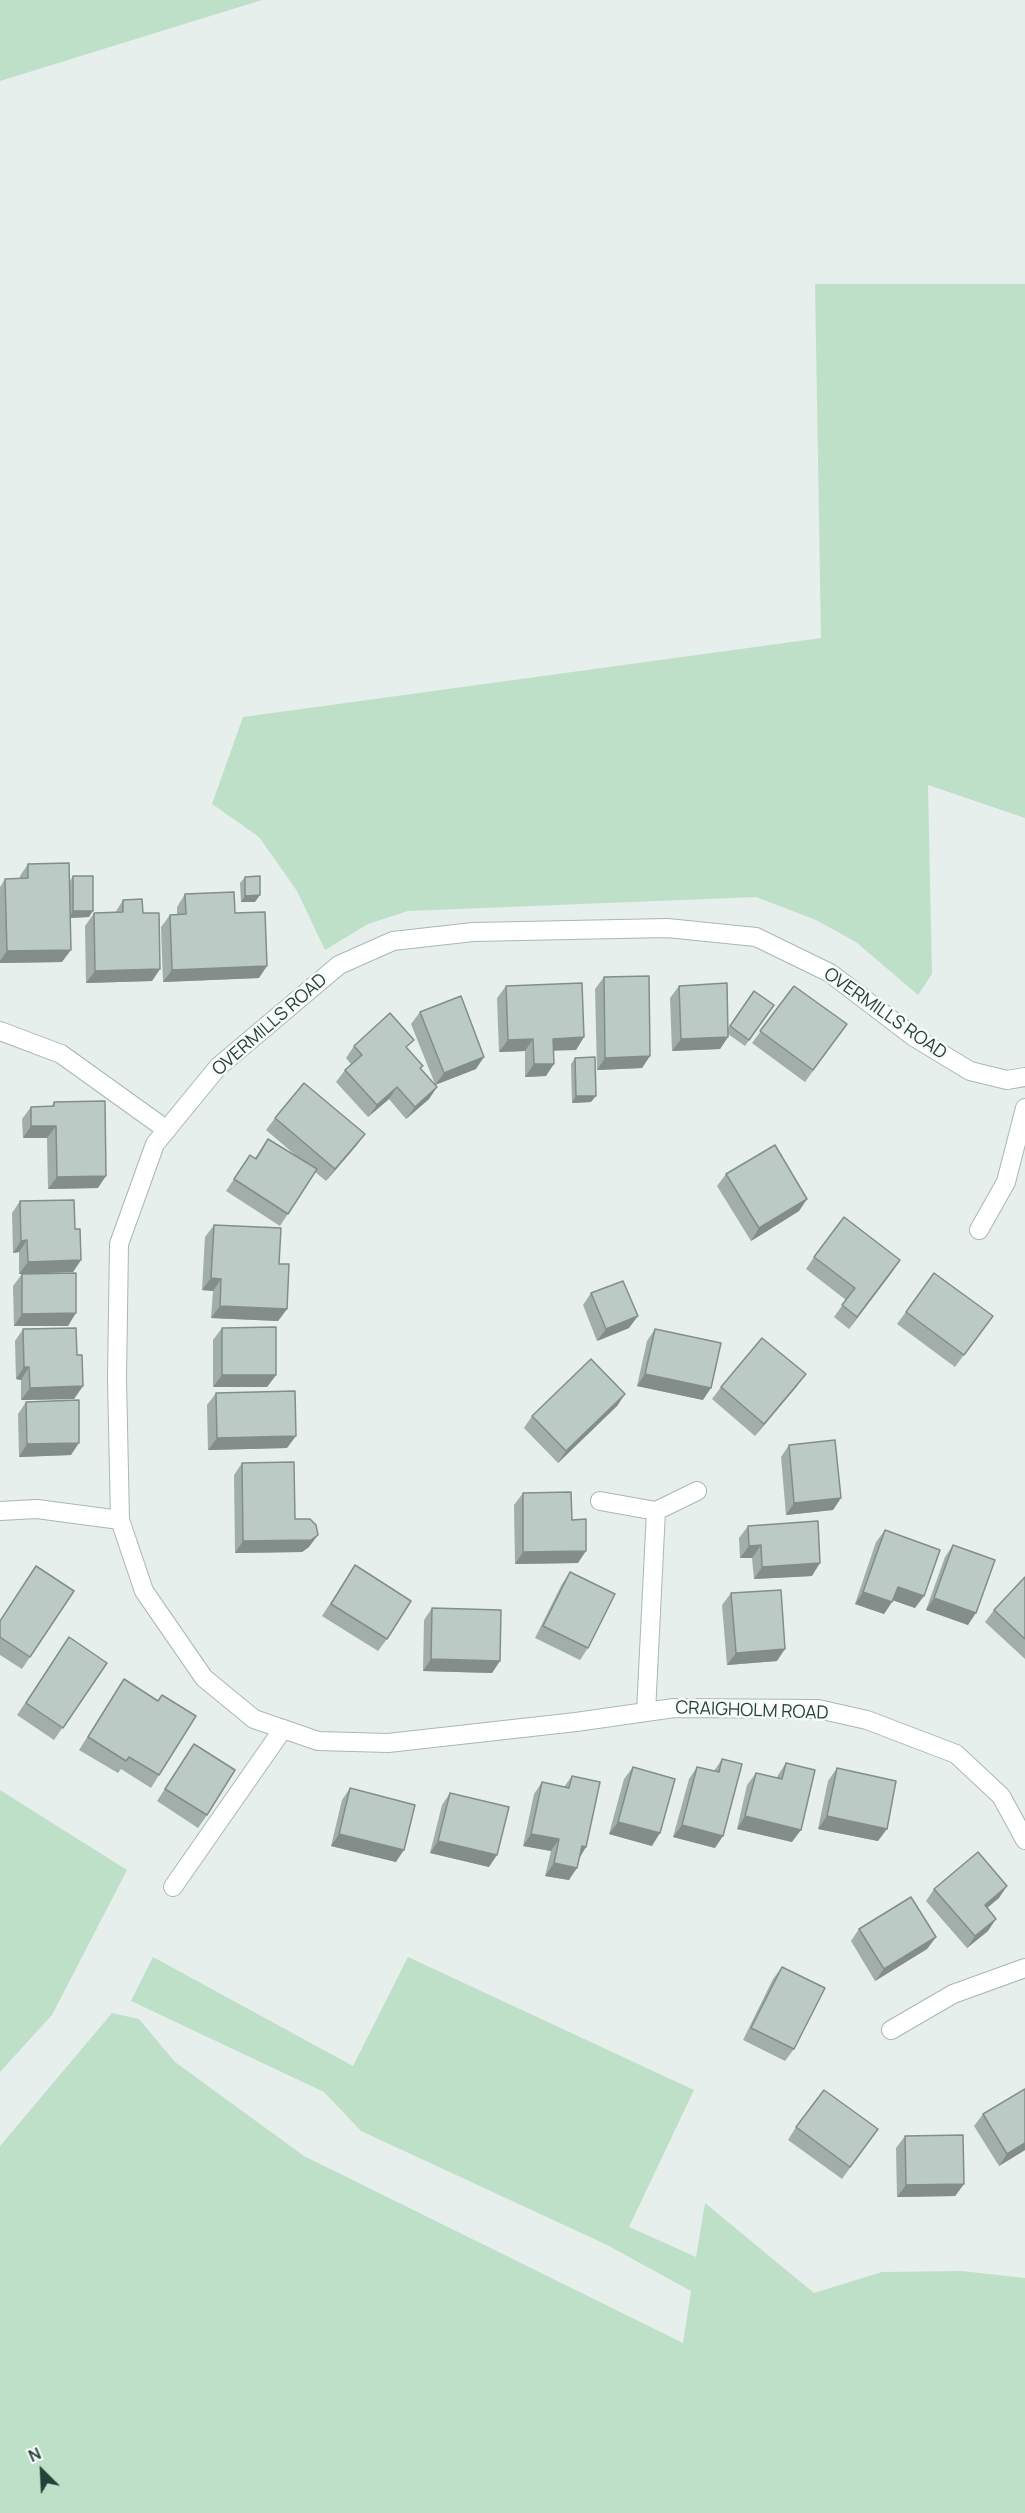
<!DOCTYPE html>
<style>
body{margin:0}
#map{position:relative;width:1025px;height:2513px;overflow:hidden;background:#e6efeb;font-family:Manrope,sans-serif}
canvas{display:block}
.north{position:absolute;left:12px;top:2441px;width:60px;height:60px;-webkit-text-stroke:4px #f7fbf9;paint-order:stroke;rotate:336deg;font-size:16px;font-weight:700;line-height:24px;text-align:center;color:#24423a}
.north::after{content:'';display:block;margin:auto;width:21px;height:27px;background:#24423a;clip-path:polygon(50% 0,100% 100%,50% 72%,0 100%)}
</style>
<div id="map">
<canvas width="1025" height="2513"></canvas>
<div class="north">N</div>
</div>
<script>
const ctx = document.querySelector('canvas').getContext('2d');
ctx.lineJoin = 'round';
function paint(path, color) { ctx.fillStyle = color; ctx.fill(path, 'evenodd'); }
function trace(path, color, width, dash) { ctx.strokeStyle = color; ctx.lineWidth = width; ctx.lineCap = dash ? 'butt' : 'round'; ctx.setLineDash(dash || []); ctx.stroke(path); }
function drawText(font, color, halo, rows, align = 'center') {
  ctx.font = font + ' Manrope,sans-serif'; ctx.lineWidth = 5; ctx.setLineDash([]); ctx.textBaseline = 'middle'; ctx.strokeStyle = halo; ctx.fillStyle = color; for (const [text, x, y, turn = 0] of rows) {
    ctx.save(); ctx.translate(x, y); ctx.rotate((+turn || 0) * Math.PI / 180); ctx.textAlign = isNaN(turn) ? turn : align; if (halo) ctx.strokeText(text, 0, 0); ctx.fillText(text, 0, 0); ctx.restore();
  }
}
paint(new Path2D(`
 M0,0h262l-262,81z
 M815,284h210v534l-97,-33 4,189 -14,21 -62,-53 -40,-22 -60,-23 -348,14 -40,13 -43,26 -28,-59 -38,-54 -47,-33 31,-87 578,-79z
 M0,1790l127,80 -75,145 -52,57z
 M153,1957l200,109 55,-109 286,133 -65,137 67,30 9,-54 109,90 68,-21 80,-1 63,7v235h-1025v-367l112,-133 27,6 36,43 129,94 379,187 8,-52 -86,-47 -244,-113 -37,-39 -193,-91z`), '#bfe0c8');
const lane = new Path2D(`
 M173,1887l110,-158`);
const street = new Path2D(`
 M0,1031l61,23 106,76
 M1025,1077l-18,3 -37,-9 -56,-34 -84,-64 -74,-36 -89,-9 -194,4 -80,9 -54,24 -121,102 -63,77 -36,100 -2,135 3,141 24,71 60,87 50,41 64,22 70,2 188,-21 98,-14 144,1 49,11 89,34 45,42 24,44
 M979,1230l27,-48 19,-74
 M600,1501l56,10 41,-20
 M0,1511l37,-2 83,11
 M646,1712l10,-201
 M891,2030l62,-36 72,-26`);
trace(lane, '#a8b8b2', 20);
trace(street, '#a8b8b2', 20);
trace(lane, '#fff', 18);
trace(street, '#fff', 18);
paint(new Path2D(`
 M28,864l42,17 3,-5 16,41 -19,1 -8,44 -62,1v-76l5,-8h15v-3z
 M245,877l10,25h-14l-1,-19z
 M185,894l50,19 24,65 -96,4 -2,-55 9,-12h7v-8z
 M123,900l20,13 17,56 -8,12 -66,2 -1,-57 9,-13h21z
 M604,977l46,79 -8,12 -45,2 -2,-81z
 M506,986l78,51 -8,13h-22l-8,26 -21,1v-26l-26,1 -2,-54z
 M679,986l49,42 26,-37 20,14 -29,41 -17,-12v3l-8,12 -48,2 -2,-53z
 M794,986l53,38 -42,58 -53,-39z
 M420,1012l56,57 -41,16 2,2 -8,12 -23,20 -17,-20 -21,18 -32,-35 9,-12 6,-6 -5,-6 8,-12 53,3 14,20 14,15 -24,-60z
 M575,1058l16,44 -19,1 -1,-39z
 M54,1102l44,86 -50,1 -1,-51h-24l-1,-19 9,-12h20z
 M275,1118l90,16 -9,12 -30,35 -11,-9 -35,54 -54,-35 24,-36 5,3 13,-19 33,21 -35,-30z
 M726,1174l81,25 -8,12 -48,30 -34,-55z
 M20,1201l61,59 -8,12 -54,2v-22l-6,1 -1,-40z
 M214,1225l65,39 8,45 -9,12 -67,-3 2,-27 -11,-1 3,-53z
 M814,1257l78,15 -43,57 -15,-12 12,-17 -40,-31z
 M934,1273l59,43 -38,51 -58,-43z
 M22,1274l46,52h-54l-1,-40z
 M591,1293l38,35 -32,13 -14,-36z
 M222,1328l54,47 -9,12h-54v-47z
 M23,1329l54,26 6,31 -9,13 -53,1v-20l-5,-1 -1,-38z
 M655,1329l48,71 -66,-14 10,-45z
 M797,1386l-42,50 -43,-37 9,-12z
 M216,1393l71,55 -79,2 -1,-45z
 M625,1394l-8,12 -59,57 -34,-35 8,-12z
 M26,1402l45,53 -52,2 -1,-43z
 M789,1445l52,53 -8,12 -47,5 -5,-58z
 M242,1463l53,56 14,28 -7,5 -67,1 -1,-78z
 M523,1493l55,70 -63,1 -1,-59z
 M748,1526l64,50 -58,3 -2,-21h-12l-1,-20z
 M885,1530l30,78 -22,-8 -9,14 -29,-10 21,-62z
 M953,1545l15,80 -42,-15 19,-53z
 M355,1565l32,74 -9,12 -56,-35z
 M570,1572l18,76 -8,12 -45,-22 27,-54z
 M1025,1577v82l-40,-37 9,-12z
 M74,1591l-52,78 -22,-14v-35z
 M731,1593l46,68 -50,4 -5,-60z
 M432,1608l68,53 -8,12 -69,-2 1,-51z
 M61,1649l46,14 -53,77 -37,-25z
 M124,1679l34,22 1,74 -8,13 -30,-19 -3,4 -39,-23z
 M194,1744l13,71 -9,13 -41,-27z
 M722,1759l-7,89 -42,-11 16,-58 8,-12 17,4z
 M786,1763l6,79 -55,-13 10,-44 9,-12 21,5 1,-3z
 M633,1767l19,79 -43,-12 15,-55z
 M837,1768l41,73 -60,-12 10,-48z
 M572,1776l14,71 -6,10 -11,23 -24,-4 6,-25 -28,-5 11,-52 8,-12 22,5z
 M350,1788l46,74 -65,-16 11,-46z
 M450,1793l39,74 -59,-14 12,-48z
 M934,1889l65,9 -12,10 1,23 -21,17 -41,-47z
 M859,1929l77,8 -9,12 -52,32 -24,-40z
 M782,1967l12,82 -9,12 -42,-21 30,-61z
 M983,2114l42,36 -26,16 -25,-40z
 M796,2127l82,2 -36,50 -54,-39z
 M905,2136l59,48 -9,12 -58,1 -1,-49z`), '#a1aea9');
paint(new Path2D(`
 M260,895l-5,7h-14l4,-6z
 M73,911h20l-4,6 -20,1z
 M71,950l-9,12 -62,1v-2l7,-10z
 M267,966l-8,12 -96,4 9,-12z
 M160,969l-8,12 -66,2 9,-12z
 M584,1037l-8,13 -31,1 8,-12z
 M728,1037l-8,12 -48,2 9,-12z
 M533,1039l-8,12 -26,1 9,-12z
 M650,1056l-8,12 -45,2 8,-12z
 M484,1057l-8,12 -41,16 9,-12z
 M534,1064h20l-8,12 -21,1z
 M397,1087l-8,12 -21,18 9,-12z
 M437,1087l-8,12 -23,20 9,-12z
 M576,1096h20l-5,6 -19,1z
 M31,1126h25l-9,12h-24z
 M365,1134l-9,12 -30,35 9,-12z
 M106,1176l-8,12 -50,1 9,-12z
 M807,1199l-8,12 -48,30 8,-13z
 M27,1240l-8,12 -6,1 8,-12z
 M81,1260l-8,12 -54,2 9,-12z
 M900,1260l-8,12 -43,57 8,-12z
 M211,1278l10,1 -8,12 -11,-1z
 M220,1306l67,3 -9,12 -67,-3z
 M76,1313l-8,13h-54l8,-12z
 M638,1316l-9,12 -32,13 9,-12z
 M24,1367h5l-8,13 -5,-1z
 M645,1374l66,14 -8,12 -66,-14z
 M806,1374l-9,12 -42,50 9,-12z
 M222,1375h54l-9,12h-54z
 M83,1386l-9,13 -53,1 9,-12z
 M625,1394l-8,12 -59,57 8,-12z
 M296,1436l-9,12 -79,2 9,-12z
 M79,1443l-8,12 -52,2 8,-13z
 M841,1498l-8,12 -47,5 8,-12z
 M318,1535l-9,12 -7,5 -67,1 8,-12z
 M761,1545l-9,13h-12l9,-12z
 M586,1551l-8,12 -63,1 8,-12z
 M820,1563l-8,13 -58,3 8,-12z
 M898,1587l26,9 -9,12 -26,-9z
 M863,1592l29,10 -8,12 -29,-10z
 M934,1598l42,15 -8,12 -42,-15z
 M785,1649l-8,12 -50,4 9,-12z
 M431,1659l69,2 -8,12 -69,-2z
 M745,1816l56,14 -9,12 -55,-13z
 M827,1816l60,13 -9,12 -60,-12z
 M618,1822l42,11 -8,13 -43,-12z
 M682,1825l41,11 -8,12 -42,-11z
 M339,1834l65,16 -8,12 -65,-16z
 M531,1834l28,5 -8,12 -28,-5z
 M438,1841l59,14 -8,12 -59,-14z
 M582,1846l4,1 -8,13z
 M554,1863l23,5 -8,12 -24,-4z
 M1007,1886l-8,12 -23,19 9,-12z
 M996,1919l-8,12 -21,17 8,-12z
 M936,1937l-9,12 -52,32 9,-12z
 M1025,2143v7l-26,16 8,-12z
 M964,2184l-9,12 -58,1 9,-12z`), '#838d89');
const building = new Path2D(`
 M69,863l2,87 -64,1 -2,-72 23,-1v-14z
 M73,876h20v35h-20z
 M260,876v19l-15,1v-19z
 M234,892l1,21 30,-1 2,54 -95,4 -2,-55 16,-1 -1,-20z
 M142,899l1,14h16l1,56 -65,2 -1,-58 29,-1v-12z
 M649,976l1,80 -45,2 -1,-81z
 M582,983l2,54 -31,2 1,25h-20l-1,-25 -25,1 -2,-54z
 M727,983l1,54 -47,2 -2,-53z
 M794,986l53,38 -34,46 -53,-39z
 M754,991l20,14 -25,35 -19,-14z
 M461,996l23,61 -40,16 -24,-61z
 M390,1013l24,27 -8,7 17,19 -3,2 17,19 -22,20 -18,-20 -20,18 -32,-35 17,-15 -8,-9z
 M595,1057l1,39h-20l-1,-38z
 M304,1083l61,51 -30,35 -60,-51z
 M105,1101l1,75 -49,1 -1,-51h-25v-19l23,-1v-4z
 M268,1139l49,30 -29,45 -54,-35 16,-24 6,4z
 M775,1145l32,54 -48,29 -33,-54z
 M74,1200l1,29h5l1,31 -53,2 -1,-22 -6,1 -1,-40z
 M844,1217l56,43 -43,57 -15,-12 13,-17 -41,-31z
 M214,1225l67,3 -2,36h10l-2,45 -67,-3 1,-27 -10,-1z
 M76,1273v40l-54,1v-40z
 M934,1273l59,43 -29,39 -58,-43z
 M623,1281l15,35 -32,13 -15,-36z
 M276,1327v48h-54v-47z
 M76,1328l1,27h5l1,31 -53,2 -1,-21h-5l-1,-38z
 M655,1329l66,14 -10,45 -66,-14z
 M762,1338l44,36 -42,50 -43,-37z
 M591,1359l34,35 -59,57 -34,-35z
 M295,1391l1,45 -79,2 -1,-45z
 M79,1400v43l-52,1 -1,-42z
 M835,1440l6,58 -47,5 -5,-58z
 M294,1462l1,57h15l6,6 2,10 -7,5 -68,1 -1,-78z
 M571,1492l1,28 14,-1v32l-63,1v-59z
 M818,1521l2,42 -58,4 -1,-22 -12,1 -1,-20z
 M885,1530l55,20 -16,46 -26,-9 -6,15 -29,-10z
 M953,1545l42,15 -19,53 -42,-15z
 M355,1565l56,36 -24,38 -56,-35z
 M36,1566l38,25 -44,66 -30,-20v-16z
 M570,1572l45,22 -27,54 -45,-22z
 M1025,1577v62l-31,-29z
 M781,1590l4,59 -49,4 -5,-60z
 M432,1608l69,2 -1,51 -69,-2z
 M69,1637l38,26 -44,65 -37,-25z
 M124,1679l34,22 4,-6 34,21 -37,59 -30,-18 -3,4 -38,-24z
 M194,1744l41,26 -28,45 -42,-26z
 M722,1759l20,5 -19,72 -41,-11 15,-58 22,5z
 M786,1763l29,7 -14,60 -56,-14 11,-43 26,6z
 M633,1767l42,12 -15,54 -42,-11z
 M837,1768l59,13 -9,48 -60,-13z
 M572,1776l28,6 -14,65 -4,-1 -5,22 -23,-5 5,-24 -28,-5 11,-52 27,6z
 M350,1788l65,17 -11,45 -65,-16z
 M450,1793l59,14 -12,48 -59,-14z
 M978,1852l29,34 -22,19 11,14 -21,17 -41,-47z
 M911,1897l25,40 -52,32 -25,-40z
 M782,1967l43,21 -31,61 -43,-21z
 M1025,2089v54l-18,11 -24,-40z
 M824,2090l54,39 -28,38 -54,-40z
 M963,2135l1,49 -58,1 -1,-49z`);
paint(building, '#bbcac4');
trace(building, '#838d89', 1.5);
drawText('18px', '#24423a', '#f7fbf9', [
 ["OVERMILLS ROAD",885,1014,35],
 ["OVERMILLS ROAD",270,1025,-41],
 ["CRAIGHOLM ROAD",752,1711,2]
]);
</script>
